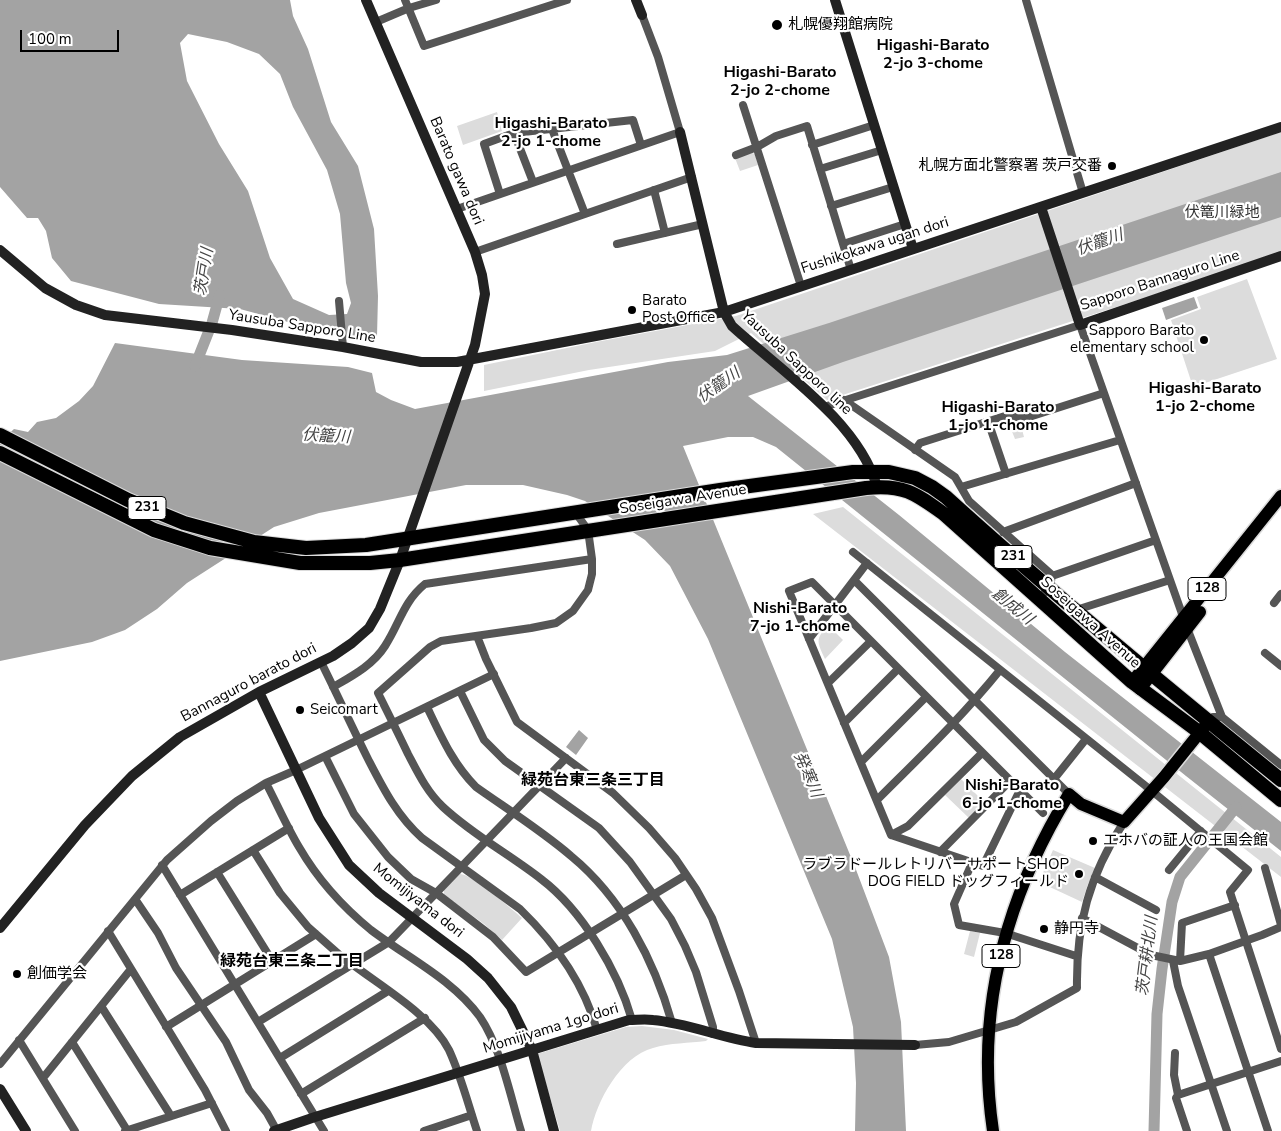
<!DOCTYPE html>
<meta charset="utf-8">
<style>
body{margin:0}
#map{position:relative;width:1281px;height:1131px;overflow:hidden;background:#fff;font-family:"Nunito Sans",sans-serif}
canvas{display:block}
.scale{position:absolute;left:20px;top:30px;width:99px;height:22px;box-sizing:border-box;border:2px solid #000;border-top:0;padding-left:6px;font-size:15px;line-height:18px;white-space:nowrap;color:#000;-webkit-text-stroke:4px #fff;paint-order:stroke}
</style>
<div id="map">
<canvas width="1281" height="1131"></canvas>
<div class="scale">100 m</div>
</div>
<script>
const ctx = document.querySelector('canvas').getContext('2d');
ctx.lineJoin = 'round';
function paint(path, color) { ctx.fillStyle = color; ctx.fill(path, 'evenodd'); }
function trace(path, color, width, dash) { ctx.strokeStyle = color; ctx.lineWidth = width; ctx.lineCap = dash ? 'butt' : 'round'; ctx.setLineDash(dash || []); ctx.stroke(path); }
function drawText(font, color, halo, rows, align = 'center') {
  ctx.font = font + ' "Nunito Sans","Noto Sans JP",sans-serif'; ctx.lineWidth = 4.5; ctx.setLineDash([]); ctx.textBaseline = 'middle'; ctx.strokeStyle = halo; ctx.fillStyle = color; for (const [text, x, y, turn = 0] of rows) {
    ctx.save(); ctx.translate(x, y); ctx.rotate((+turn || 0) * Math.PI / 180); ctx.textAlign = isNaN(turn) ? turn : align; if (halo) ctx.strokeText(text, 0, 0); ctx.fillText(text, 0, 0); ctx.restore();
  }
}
paint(new Path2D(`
 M497,112l5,19 -39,14 -6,-19z
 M1281,132v122l-454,146 -76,-67 -36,18 -126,19 -105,21v-26l112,-23 140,-26z
 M752,153l3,1 3,11 -18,6 -5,-13z
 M1247,279l30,80 -84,28 -22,-67 30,-11 -4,-12z
 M1020,422l4,15 -9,2 -6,-15z
 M843,507l438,350v20l-468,-363z
 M828,625l15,15 -18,19c-8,-18 -10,-19 3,-34z
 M961,779l23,23 -15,16 -24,-23z
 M1053,850l42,18 -7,16 -6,18 -43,-20z
 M460,874c10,-1 53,36 62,44l-20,22 -18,-16 -40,-29v-5z
 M970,931l10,2 -6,24 -10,-3z
 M642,1026l32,4 34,9 -2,2c-17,2 -36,2 -53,7 -32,8 -57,54 -62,83h-31l-23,-77 89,-27z`), '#dcdcdc');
paint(new Path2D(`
 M0,0h290l3,16 15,33 23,73 27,44 16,63 4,67 -1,40 -5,3 -25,-1 -107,-29 -81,-5 -88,-23 -19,-23 -6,-27 -8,-13h-11l-27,-31zM188,34l39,8 32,12 21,20 13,33 34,63 13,44 6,69 5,20 -4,11 -18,1 -36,-16 -23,-41 -22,-67 -29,-47 -32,-63 -7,-38z
 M1281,172v45l-438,145 -95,34 151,119 166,137 216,170v29l-95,-75 -410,-329 -23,-10h-25l-45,9 172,421 34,90 12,65 5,109h-51l1,-48 -3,-56 -21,-88 -124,-300 -38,-73 -25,-26 -60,-39 -18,-6 -44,-10h-57l-147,28 -45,14 -87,56 -30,26 -32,21 -33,12 -92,19v-219l14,-13 14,3 9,-10 19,-4 23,-17 14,-15 22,-43 127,17 106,7 24,6 4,19 15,8 24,9 253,-47 59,-7 102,-32z
 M1194,297l4,11 -32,12 -4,-12z
 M579,730l9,8 -12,17 -10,-8z`), '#a3a3a3');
trace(new Path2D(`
 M195,366l17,-43 8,-29
 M1154,1131l3,-117 5,-45 10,-67 8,-25 56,-70`), '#a3a3a3', 11);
const primary = new Path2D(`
 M1132,682l149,-186
 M1140,689l60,-77
 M993,1131c-18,-121 13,-234 76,-337l12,10 43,18 40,-45 45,-56`);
const highway = new Path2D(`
 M0,435l128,65 56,23 70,19 52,6 60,-3 354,-55 133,-18h36l26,6 17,9 14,10c108,98 221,191 335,283
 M0,453l154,77 56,18 90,15h70l30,-3 466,-72c37,-4 49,5 78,26l188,168 67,50 82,68`);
trace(primary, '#dbdbdb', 15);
trace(highway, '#dbdbdb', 16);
trace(new Path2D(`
 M405,0l19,46 143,-46
 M1026,0l57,193
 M376,22l33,-14 27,-8
 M743,105l58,181
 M552,129l33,85
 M514,133l19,49
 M812,145l62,-20
 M736,155l21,-8 19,-11 31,-10 44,144
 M820,169l62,-19
 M654,190l11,43
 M500,194l-16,-50 30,-11 119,-13 8,25
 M831,206l62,-19
 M457,209l223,-77 -22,-75 -16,-42
 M617,244l86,-20
 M843,244l62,-20
 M475,252l217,-75
 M339,301l4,46
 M844,400l111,77 14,24 83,74 -2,12 -11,11
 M824,407l256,-82 107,303 35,89
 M988,421l18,53
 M915,450l5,-7 85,-27 21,2 78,-25
 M961,487l159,-47
 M575,512l13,18 4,29v15l-4,16 -15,21 -17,12 -25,5 -90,13 -11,6 -52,46c10,20 20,40 30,61 10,19 19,38 35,53 30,28 66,47 98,72 41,31 77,92 91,141
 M1003,532l133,-49
 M853,552l299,239 96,79 -18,22 51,157
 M1052,576l104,-36
 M854,580l215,214
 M812,582l208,208 -37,76 -92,-31 -102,-244z
 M1274,603l7,-9
 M1076,610l94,-30
 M477,636l9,23 31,63 96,71 36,35 26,30 21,31 16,29 27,73 17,52
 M809,639l58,-76
 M1265,653l16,13
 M321,662c16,32 31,65 47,97 15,29 29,57 54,79l98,71c34,33 64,75 77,121
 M828,683l43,-42
 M333,687c19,-11 40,-22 52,-41 15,-23 18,-44 40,-62l167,-25
 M460,691l24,49 21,21 94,67 31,34 41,57 14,27 11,26 17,55v7
 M427,707c14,29 26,57 49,80 31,22 66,44 95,69 51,42 83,104 101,167
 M1209,721l4,-4h9l59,48
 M844,723l54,-54
 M325,756l29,58 34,43 23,22 25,14 57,44 33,35 160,-97
 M861,762l65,-65
 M1054,779l32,-40
 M266,783c11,21 21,44 33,64 18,31 45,61 72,83 37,28 81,49 109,87 21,31 30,78 41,114
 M1020,790l23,23
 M877,800c42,-42 85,-83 123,-130
 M891,835l17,-9 74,-73
 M253,850l27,43 28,34 43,38
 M940,852l70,-71
 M972,863l-18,41 5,21 46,8 71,23
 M162,865l162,266
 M1265,868l16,57
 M1169,870l32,-39
 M217,872l56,90
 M1095,877l61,33
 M180,895l109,-67
 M135,899l23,34 18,35 50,74 23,48 18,23 10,18
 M1082,918l69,37 29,6 29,-7 53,-19 19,-8
 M108,931l97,159 21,41
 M1209,954l59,177
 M1173,961l5,25 49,145
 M1180,961l2,-38 53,-18
 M352,964c30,23 80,52 97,86 12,26 19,54 28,81
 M101,1006l70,110
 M258,1022l131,-80 177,-184
 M166,1027l150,-93
 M19,1040l56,91
 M72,1042l55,88
 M915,1045l34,-3 67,-20 61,-34c-1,-64 12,-112 47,-166
 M1175,1053l-1,22 4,20 -2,3 11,33
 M280,1058l108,-67
 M0,1064l167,-204 44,-39 26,-20 29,-18 30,-13 198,-96
 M43,1078l88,-109
 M301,1094l124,-76
 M1178,1095l103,-34
 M125,1131l87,-28
 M424,1131l48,-16`), '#555', 8);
trace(new Path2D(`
 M636,0l6,15
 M835,0l78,249
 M680,132l44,180 8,14c48,44 127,96 145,161
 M1041,207l39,118 201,-69
 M0,250l45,38 31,17 29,10 127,15 111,17 78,15h36l267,-50 557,-185
 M259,692l60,126 30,47 30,28 88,66 21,19 23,29 21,43 22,81
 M0,928l85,-103 47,-49 48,-39 79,-45 74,-36 19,-13 17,-15 11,-19 20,-49 75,-215 10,-51 -3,-19 -7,-23 -109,-252
 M0,1089l26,42
 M274,1131l41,-14 314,-97c8,0 16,-1 24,0 35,3 68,18 103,23l159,2`), '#222', 10);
trace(primary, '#000', 12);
trace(highway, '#000', 14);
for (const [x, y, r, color] of [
 [777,25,6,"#000"],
 [1112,166,5,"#000"],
 [632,310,5,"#000"],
 [1204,340,5,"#000"],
 [300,710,5,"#000"],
 [1093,841,5,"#000"],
 [1079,874,5,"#000"],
 [1044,929,5,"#000"],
 [17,974,5,"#000"]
]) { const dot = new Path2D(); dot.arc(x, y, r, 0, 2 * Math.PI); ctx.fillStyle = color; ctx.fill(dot); trace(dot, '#fff', 2); }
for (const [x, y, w] of [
 [147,508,38],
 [1013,557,38],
 [1207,589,38],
 [1001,956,38]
]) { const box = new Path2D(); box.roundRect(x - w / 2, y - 11.5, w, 23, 4); ctx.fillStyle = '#fff'; ctx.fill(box); trace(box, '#000', 1); }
drawText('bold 14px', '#000', null, [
 ["231",147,508],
 ["231",1013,557],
 ["128",1207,589],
 ["128",1001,956]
]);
drawText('15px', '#000', '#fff', [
 ["札幌優翔館病院",788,25],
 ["札幌方面北警察署 茨戸交番",1102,166,"right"],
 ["Barato",642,301],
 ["Post Office",642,318],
 ["Sapporo Barato",1194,331,"right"],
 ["elementary school",1194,348,"right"],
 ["Seicomart",310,710],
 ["エホバの証人の王国会館",1103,841],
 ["ラブラドールレトリバーサポートSHOP",1069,865,"right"],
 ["DOG FIELD ドッグフィールド",1069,882,"right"],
 ["静円寺",1054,929],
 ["創価学会",27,974]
], 'left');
drawText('15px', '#000', '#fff', [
 ["Barato gawa dori",456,171,67],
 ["Fushikokawa ugan dori",875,246,-18],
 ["Sapporo Bannaguro Line",1160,281,-18],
 ["Yausuba Sapporo Line",302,327,9],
 ["Yausuba Sapporo line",796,363,43],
 ["Soseigawa Avenue",683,500,-9],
 ["Soseigawa Avenue",1090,623,42],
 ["Bannaguro barato dori",249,683,-28],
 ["Momijiyama dori",418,901,38],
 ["Momijiyama 1go dori",551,1029,-17]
]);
drawText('15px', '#333', '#fff', [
 ["伏篭川緑地",1222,213]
]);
drawText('bold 16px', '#000', '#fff', [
 ["Higashi-Barato",933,46],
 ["2-jo 3-chome",933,64],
 ["Higashi-Barato",780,73],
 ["2-jo 2-chome",780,91],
 ["Higashi-Barato",551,124],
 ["2-jo 1-chome",551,142],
 ["Higashi-Barato",1205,389],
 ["1-jo 2-chome",1205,407],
 ["Higashi-Barato",998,408],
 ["1-jo 1-chome",998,426],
 ["Nishi-Barato",800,609],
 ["7-jo 1-chome",800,627],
 ["緑苑台東三条三丁目",593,781],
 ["Nishi-Barato",1012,786],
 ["6-jo 1-chome",1012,804],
 ["緑苑台東三条二丁目",292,962]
]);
drawText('italic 16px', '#444', '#fff', [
 ["伏籠川",1100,243,-19],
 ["茨戸川",205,272,-81],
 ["伏籠川",719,386,-35],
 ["伏籠川",326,437,3],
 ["創成川",1012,607,39],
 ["発寒川",807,775,67],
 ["茨戸耕北川",1148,956,-83]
]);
</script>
